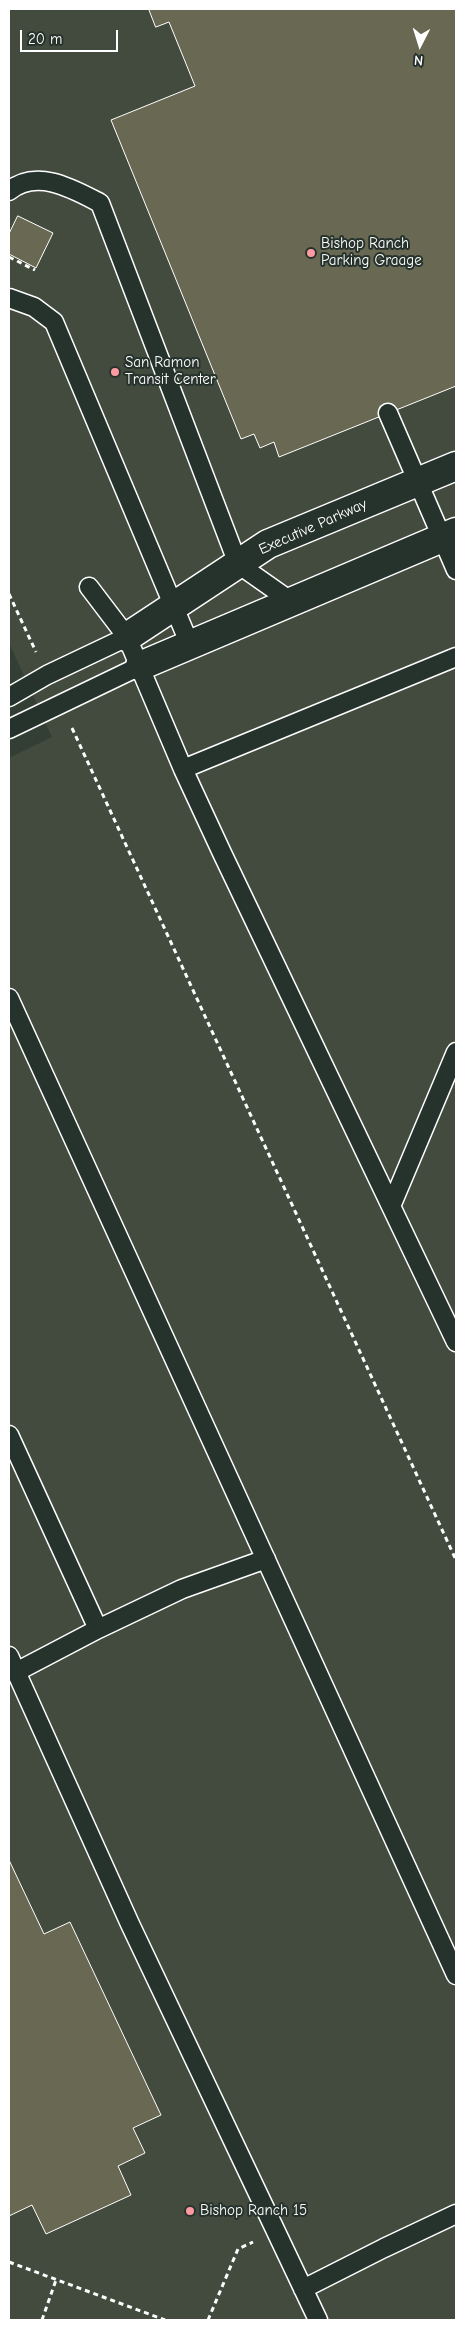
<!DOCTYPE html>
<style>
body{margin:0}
#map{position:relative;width:465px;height:2329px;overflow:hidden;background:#333e35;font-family:"Comic Neue",sans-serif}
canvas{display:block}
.frame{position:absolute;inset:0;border:10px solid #fff;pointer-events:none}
.north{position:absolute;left:395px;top:20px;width:50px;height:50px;-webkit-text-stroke:4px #26332d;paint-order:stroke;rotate:185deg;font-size:14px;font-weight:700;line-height:20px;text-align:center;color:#fff}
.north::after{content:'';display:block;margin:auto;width:18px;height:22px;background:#fff;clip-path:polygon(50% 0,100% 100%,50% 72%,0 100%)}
.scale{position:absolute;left:20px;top:30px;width:98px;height:22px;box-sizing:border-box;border:2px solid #fff;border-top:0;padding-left:6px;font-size:15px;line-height:18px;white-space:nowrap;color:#fff;-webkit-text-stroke:4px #26332d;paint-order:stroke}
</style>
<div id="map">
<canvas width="465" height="2329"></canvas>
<div class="frame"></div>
<div class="north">N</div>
<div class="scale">20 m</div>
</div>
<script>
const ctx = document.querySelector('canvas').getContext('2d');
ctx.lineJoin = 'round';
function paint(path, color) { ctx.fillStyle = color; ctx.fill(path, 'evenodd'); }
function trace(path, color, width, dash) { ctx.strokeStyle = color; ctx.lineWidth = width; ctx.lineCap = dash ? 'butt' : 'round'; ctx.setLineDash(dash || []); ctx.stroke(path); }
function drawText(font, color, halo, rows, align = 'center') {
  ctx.font = font + ' "Comic Neue",sans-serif'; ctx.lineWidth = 4; ctx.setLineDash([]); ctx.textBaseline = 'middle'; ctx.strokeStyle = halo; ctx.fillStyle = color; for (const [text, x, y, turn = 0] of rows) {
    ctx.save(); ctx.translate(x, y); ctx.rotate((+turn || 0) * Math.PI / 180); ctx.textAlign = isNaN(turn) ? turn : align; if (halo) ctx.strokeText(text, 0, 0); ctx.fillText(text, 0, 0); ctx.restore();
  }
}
paint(new Path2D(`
 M9,9h447v2311h-447v-1562l43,-21 -43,-94z`), '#434b3e');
const building = new Path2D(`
 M149,9h307v377l-177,71 -5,-15 -14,6 -6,-14 -13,5 -130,-319 84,-34 -26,-64 -13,5z
 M18,216l35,17 -17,35 -27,-14v-20z
 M9,1860l35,74 26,-12 91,193 -28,13 12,25 -27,13 13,29 -85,39 -14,-29 -23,11z`);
paint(building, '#696853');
trace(building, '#fff', 1);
const service = new Path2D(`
 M9,191c28,-23 64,-2 91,12l138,361 54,38
 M9,298l25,9 20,15 136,323
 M388,413l68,157
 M89,587l38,50 56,132 39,84 234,489
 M9,697l38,-22 80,-38
 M9,729l131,-63
 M183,769l273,-112
 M9,998l447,977
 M392,1204l64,-152
 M9,1435l89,194
 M9,1656l121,268 188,396
 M16,1672l82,-43 84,-40 84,-30
 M303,2289l81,-41 72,-34`);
const minor = new Path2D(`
 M127,637l141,-93 188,-78
 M140,666l316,-134`);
trace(service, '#fff', 21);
trace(minor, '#fff', 31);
trace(new Path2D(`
 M9,257l26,13
 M9,594l27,58
 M72,728l384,832
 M9,2262l156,58
 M42,2320l14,-40
 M208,2320l30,-71 15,-7`), '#fff', 3, [5, 4]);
trace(service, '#26332d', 18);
trace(minor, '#26332d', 28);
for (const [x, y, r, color] of [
 [311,253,5,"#ff9aa2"],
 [115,372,5,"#ff9aa2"],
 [190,2211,5,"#ff9aa2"]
]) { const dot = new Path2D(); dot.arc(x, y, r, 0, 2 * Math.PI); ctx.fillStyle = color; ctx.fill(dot); trace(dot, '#26332d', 2); }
drawText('15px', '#fff', '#26332d', [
 ["Bishop Ranch",321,244],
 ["Parking Graage",321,261],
 ["San Ramon",125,363],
 ["Transit Center",125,380],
 ["Bishop Ranch 15",200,2211]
], 'left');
drawText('15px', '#fff', '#26332d', [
 ["Executive Parkway",313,527,-24]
]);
</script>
